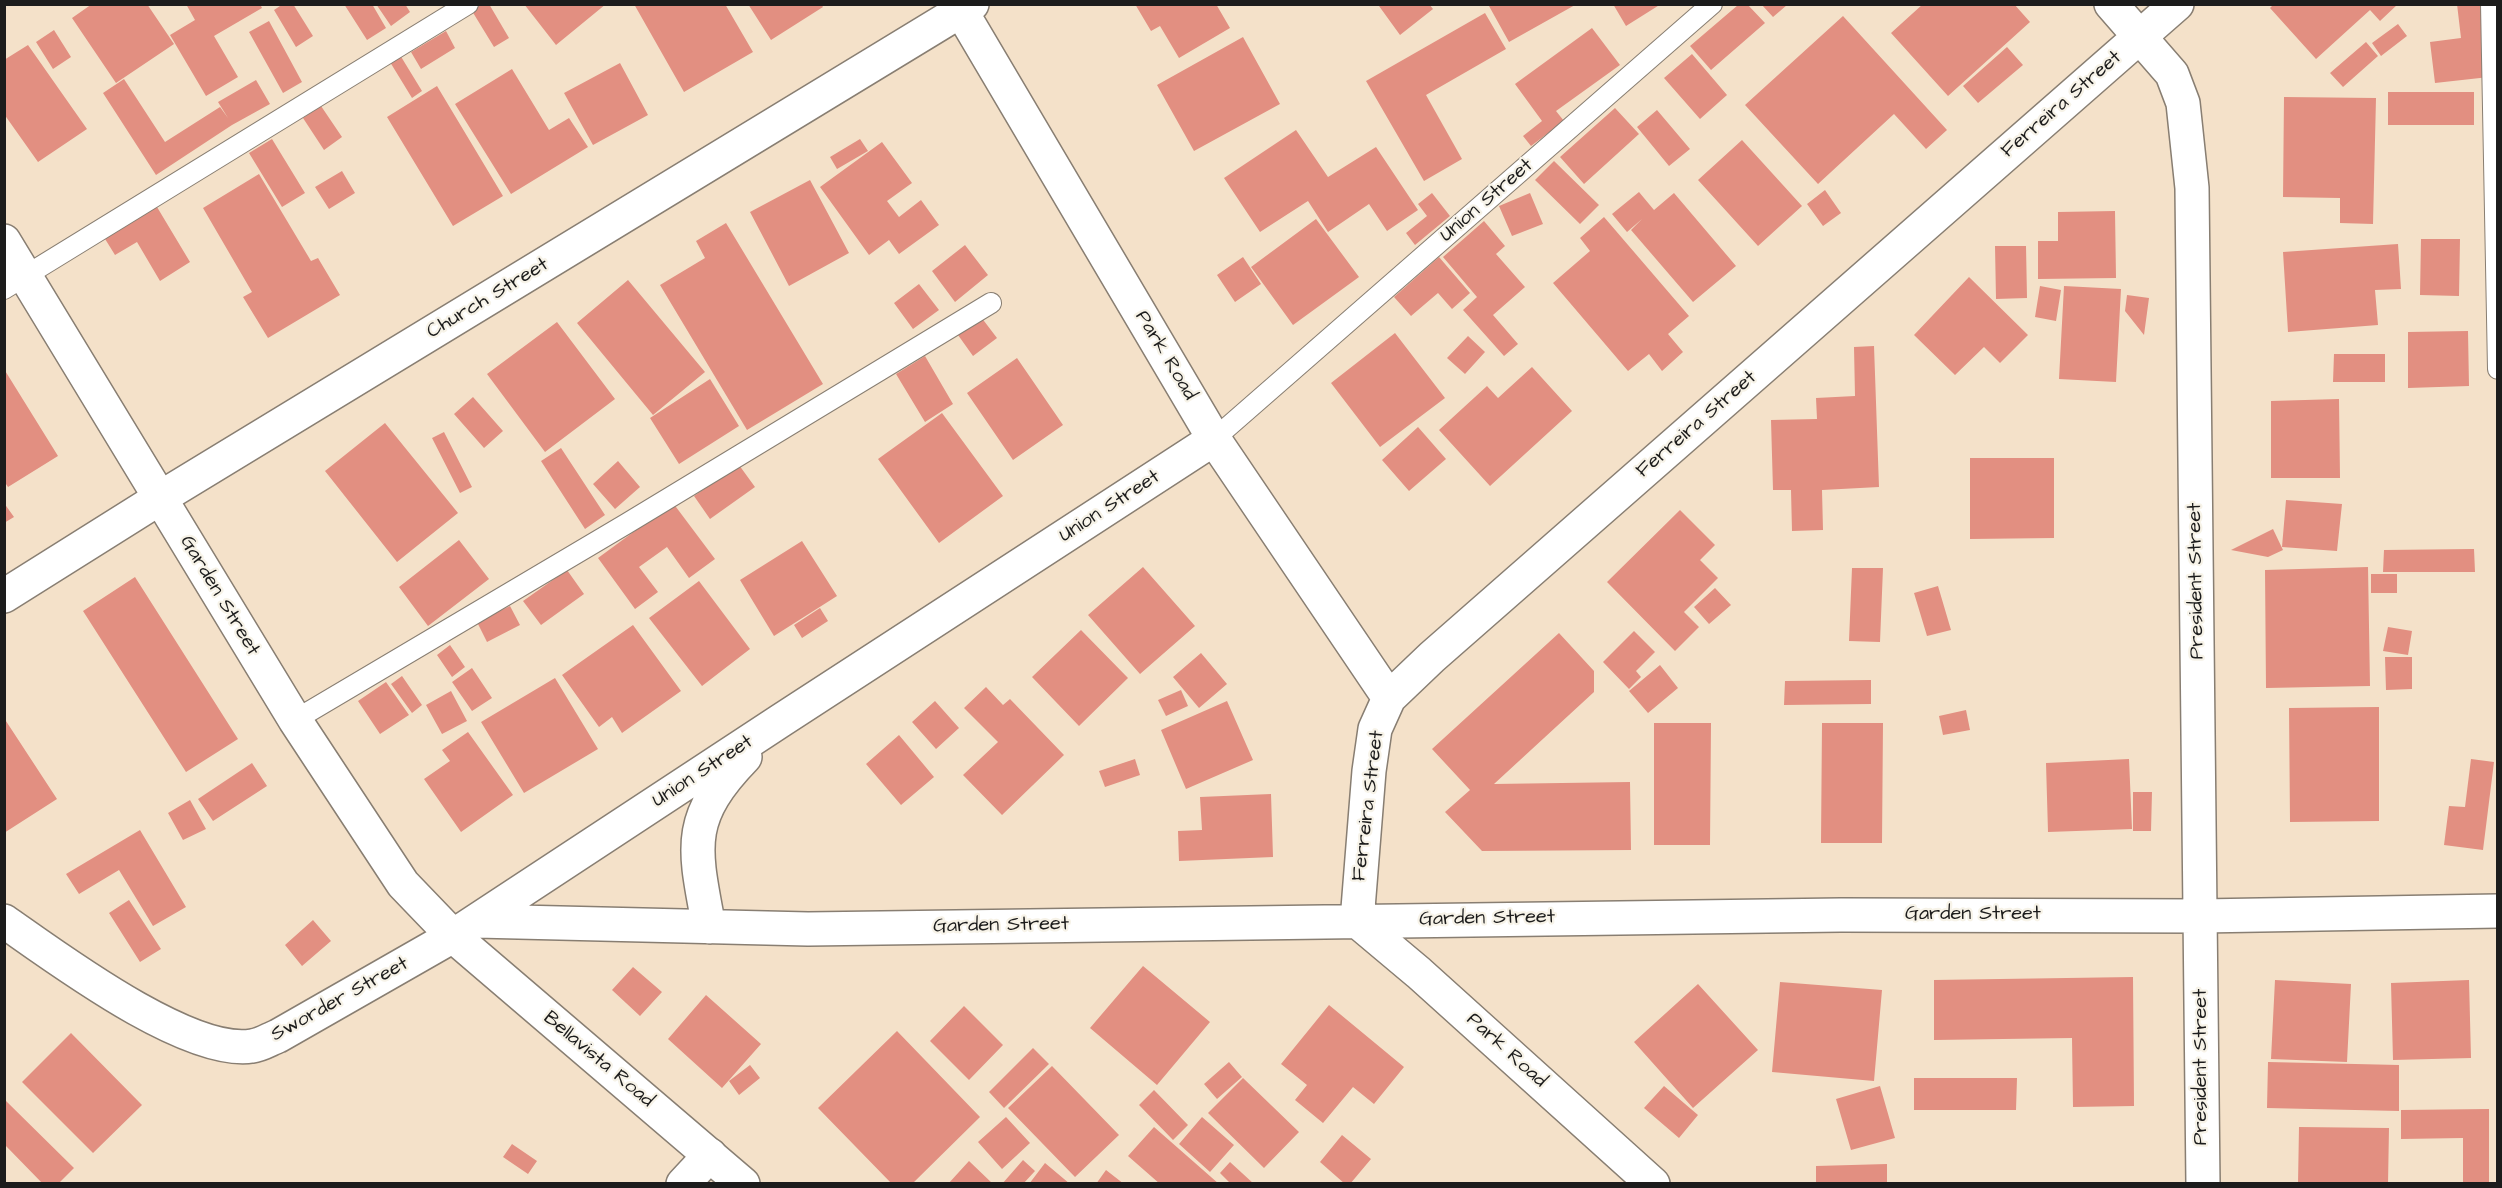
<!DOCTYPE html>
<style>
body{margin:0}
#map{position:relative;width:2502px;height:1188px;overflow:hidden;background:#f4e1c9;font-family:"Architects Daughter",sans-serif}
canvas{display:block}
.frame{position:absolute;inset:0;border:6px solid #1c1c1c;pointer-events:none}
</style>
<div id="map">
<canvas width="2502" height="1188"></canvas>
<div class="frame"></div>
</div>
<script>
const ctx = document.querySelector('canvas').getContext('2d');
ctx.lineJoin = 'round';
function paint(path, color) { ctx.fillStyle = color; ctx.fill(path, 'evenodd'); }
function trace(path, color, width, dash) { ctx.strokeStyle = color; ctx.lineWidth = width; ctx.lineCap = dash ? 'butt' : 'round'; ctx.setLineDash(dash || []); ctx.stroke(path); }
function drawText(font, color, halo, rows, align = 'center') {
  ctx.font = font + ' "Architects Daughter",sans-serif'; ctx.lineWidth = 4.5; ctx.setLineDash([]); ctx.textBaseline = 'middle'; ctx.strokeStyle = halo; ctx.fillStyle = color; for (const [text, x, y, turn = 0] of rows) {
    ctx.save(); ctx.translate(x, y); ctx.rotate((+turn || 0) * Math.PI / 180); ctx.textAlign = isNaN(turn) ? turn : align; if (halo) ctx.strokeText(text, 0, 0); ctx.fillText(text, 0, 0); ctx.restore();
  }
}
paint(new Path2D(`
 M92,4h55l27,40 -58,39 -44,-65z
 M186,4h74l2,4 -48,28 24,41 -32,19 -36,-61 25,-15z
 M283,4h10l20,32 -17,11 -22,-37z
 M344,4h28l14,24 -19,12z
 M376,4h29l5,8 -19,14z
 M482,4h7l20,34 -15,9 -22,-36z
 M524,4h82l-50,41z
 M634,4h91l28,48 -69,40z
 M748,4h73l2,3 -52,33z
 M1135,4h81l14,24 -51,30 -19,-32 -9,5z
 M1380,4h49l4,5 -33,26 -21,-29z
 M1613,4h48l-35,22z
 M1923,4h91l16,18 -82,74 -57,-63z
 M2274,4h124l-18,17 -10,-11 -54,49 -46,-51z
 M2457,4h23l9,73 -54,6 -5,-41 31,-4z
 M1491,5h84l-66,37 -20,-36z
 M1738,5h10l17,18 -54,47 -21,-24z
 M1762,5h25l-14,12z
 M1485,13l21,36 -80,46 36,64 -38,22 -58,-100z
 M1843,16l104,114 -21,19 -32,-35 -76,70 -73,-79z
 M269,21l33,61 -19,11 -34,-61z
 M2398,24l9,12 -26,20 -9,-13z
 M1592,28l28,37 -64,46 8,10 -33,25 -8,-10 19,-15 -27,-37z
 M54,30l17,27 -18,12 -17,-27z
 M446,31l9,17 -34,21 -10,-17z
 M1243,37l37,67 -86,47 -37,-66z
 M2366,42l12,14 -35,31 -13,-14z
 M28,45l59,84 -49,33 -34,-48v-54z
 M2007,47l16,18 -45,38 -15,-17z
 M1692,54l35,41 -27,24 -36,-41z
 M400,55l22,36 -10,7 -22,-36z
 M620,63l28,52 -55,30 -29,-52z
 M512,69l37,61 20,-12 19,29 -77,47 -56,-90z
 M124,79l41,63 55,-35 8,11 -10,-16 38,-22 14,24 -38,21 -76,50 -53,-82z
 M437,86l66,110 -50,30 -66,-109z
 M2388,92h86v33h-86z
 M2284,97l92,1 -3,126 -33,-1v-25l-57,-1z
 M321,106l21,31 -18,13 -21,-32z
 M1615,108l24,26 -55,50 -24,-27z
 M1657,110l33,39 -21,17 -32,-39z
 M1296,130l32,47 48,-30 42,63 -31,21 -18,-27 -41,28 -20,-31 -48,31 -36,-54z
 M272,139l33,54 -23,14 -33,-54z
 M860,139l8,12 -31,18 -7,-12z
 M1742,140l60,66 -44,40 -60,-66z
 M882,142l30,41 -25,18 12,16 22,-17 18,25 -40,29 -10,-14 -20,15 -49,-68z
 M1554,161l45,44 -19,19 -45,-44z
 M342,171l13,22 -26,16 -14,-22z
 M259,174l52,87 7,-3 22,37 -72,43 -25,-41 9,-5 -49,-84z
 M810,180l39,73 -60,33 -39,-74z
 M1825,190l16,23 -18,13 -16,-22z
 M1639,192l15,18 20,-17 62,73 -43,36 -62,-72 11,-11 -15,13 -15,-18z
 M1432,193l18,23 -35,29 -9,-12 21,-17 -9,-12z
 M1530,193l13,31 -31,12 -13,-30z
 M154,202l36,60 -30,19 -23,-39 -22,13 -13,-21z
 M2115,211l1,67 -78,1v-38h20v-29z
 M1604,217l85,99 -21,18 15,18 -21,19 -13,-17 -21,17 -75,-88 37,-32 -10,-13z
 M1316,219l43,58 -66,48 -42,-58z
 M1484,221l21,25 -9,8 29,33 -32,28 25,29 -14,12 -41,-46 14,-13 -34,-40z
 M726,223l97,161 -76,46 -87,-145 45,-27 -9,-17z
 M2421,239h39l-1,57 -39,-1z
 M2398,244l3,45 -26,1 3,35 -90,7 -5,-80z
 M965,245l23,30 -33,27 -23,-31z
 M1995,246h31l1,52 -31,1z
 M1243,257l18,27 -26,18 -18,-27z
 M1439,257l31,36 -18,16 -14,-16 -27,23 -17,-19z
 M1969,277l59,58 -28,28 -16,-16 -29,28 -41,-40z
 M628,280l77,92 -52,43 -76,-92z
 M919,284l20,26 -26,19 -19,-26z
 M2040,286l21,4 -5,31 -21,-4z
 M2064,286l57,3 -5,93 -57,-3z
 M2127,295l22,3 -5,37 -19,-24z
 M981,317l16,21 -24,18 -15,-21z
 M557,322l58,77 -70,53 -58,-78z
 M2468,331l1,55 -61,2v-56z
 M1395,333l50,65 -65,49 -49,-64z
 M1468,336l17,16 -20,22 -18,-16z
 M1874,346l5,141 -57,3 1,40 -31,1 -1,-41h-18l-2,-70 46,-1 -1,-21 39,-2 -1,-49z
 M2334,354h51v28h-52z
 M925,356l28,48 -28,18 -29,-48z
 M1017,358l46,67 -50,35 -46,-67z
 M1532,367l40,44 -82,75 -51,-56 48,-44 11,12z
 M4,369l54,87 -50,31 -4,-6z
 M710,379l29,47 -60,38 -29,-46z
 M473,397l30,34 -19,17 -30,-34z
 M2339,399l1,79h-69v-77z
 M942,413l61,83 -64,47 -61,-84z
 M385,423l73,90 -61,49 -72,-91z
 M1418,427l28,32 -37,32 -27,-31z
 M444,432l28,55 -12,6 -28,-55z
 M561,448l44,67 -20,14 -44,-68z
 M1970,458h84v80l-84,1z
 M618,461l22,26 -25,22 -22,-25z
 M739,465l16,22 -45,32 -16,-23z
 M2286,500l56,4 -5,47 -55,-4z
 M4,503l10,14 -10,6z
 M673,503l42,56 -26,19 -22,-31 -28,20 19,25 -23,17 -37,-51z
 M1680,510l35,35 -15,15 18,18 -34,34 15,15 -24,24 -68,-69z
 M2273,529l10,21 -15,7 -37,-7z
 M459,540l30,39 -61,47 -29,-39z
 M802,541l35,55 -63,40 -34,-56z
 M2474,549l1,23h-92l1,-22z
 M1143,567l52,59 -55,48 -52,-59z
 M2368,567l2,119 -104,2 -1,-118z
 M1852,568h31l-3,74 -31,-1z
 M567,570l17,24 -43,31 -18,-24z
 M2371,574h26v19h-26z
 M135,577l103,162 -52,33 -103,-161z
 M699,581l51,68 -48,37 -53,-68z
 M1938,586l13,44 -24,6 -13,-43z
 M1715,588l16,17 -22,19 -15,-17z
 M510,606l10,19 -33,17 -10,-20z
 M820,608l8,13 -26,17 -8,-13z
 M633,625l48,66 -59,42 -10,-16 -13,10 -37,-52z
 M2388,627l24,4 -4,24 -25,-4z
 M1081,630l47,48 -49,48 -47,-49z
 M1634,631l21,21 -19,19 5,6 -12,12 -26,-27z
 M1559,633l35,38v21l-100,92 136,-2 1,68 -149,1 -37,-39 25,-22 -38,-41z
 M450,645l15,22 -13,10 -15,-22z
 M1201,653l26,31 -28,24 -26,-31z
 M2385,657h27v32l-26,1z
 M1660,665l18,23 -30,25 -19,-22z
 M472,668l20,30 -20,13 -20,-29z
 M402,676l20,29 -10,8 -21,-29z
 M555,678l43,71 -74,44 -43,-71z
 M1871,680v24l-87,1 1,-24z
 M386,682l23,33 -29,19 -22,-33z
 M986,687l17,18 7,-6 54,56 -62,60 -39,-40 35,-33 -34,-34z
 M1181,690l7,16 -22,10 -8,-16z
 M451,691l16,30 -25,13 -16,-29z
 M935,701l24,27 -23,21 -24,-27z
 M1227,701l26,59 -67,29 -25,-59z
 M2379,707v114l-89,1 -1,-114z
 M1966,710l4,20 -27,5 -4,-19z
 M4,718l53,81 -53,34z
 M1654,723h57l-1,122h-56z
 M1822,723h61l-1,120h-61z
 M468,732l45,63 -52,37 -37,-53 26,-18 -8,-11z
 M899,735l35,42 -33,28 -35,-41z
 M1135,759l5,16 -35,12 -6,-16z
 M2129,759l3,70 -84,3 -2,-69z
 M2471,759l23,3 -11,88 -39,-5 5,-39 16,1z
 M252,763l15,23 -54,35 -15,-22z
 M2133,792h19l-1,39h-18z
 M1271,794l2,63 -94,4 -1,-30 24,-1 -2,-33z
 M190,800l16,29 -23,11 -15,-27z
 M140,830l46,77 -33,19 -34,-56 -40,24 -13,-20z
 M129,900l32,49 -21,13 -31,-49z
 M313,920l18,21 -29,25 -17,-21z
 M1143,966l67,56 -53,63 -67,-57z
 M633,967l29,25 -22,24 -28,-26z
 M2133,977l1,129 -61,1 -1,-69 -138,2v-60z
 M2275,980l76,4 -4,78 -76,-3z
 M2469,980l2,78 -78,2 -2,-77z
 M1780,982l102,8 -8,91 -102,-9z
 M1698,984l60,66 -65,58 -59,-66z
 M706,995l55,49 -39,44 -54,-49z
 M1329,1005l75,62 -30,37 -21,-17 -30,36 -28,-23 12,-15 -26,-21z
 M964,1006l39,39 -34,35 -39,-39z
 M897,1031l83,86 -68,67h-20l-74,-76z
 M71,1033l71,72 -49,48 -71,-71z
 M1033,1048l16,16 -45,44 -15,-16z
 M1229,1062l13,15 -25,22 -13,-15z
 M2268,1062l131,3v46l-132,-3z
 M750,1065l10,13 -21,17 -10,-14z
 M1052,1066l67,69 -44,42 -67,-69z
 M1243,1078l56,54 -35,36 -56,-55z
 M1914,1078h103l-1,32h-102z
 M1664,1086l34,29 -19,23 -35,-30z
 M1880,1086l15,52 -44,12 -15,-51z
 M1154,1090l34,35 -15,15 -34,-35z
 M5,1100l69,68 -16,16h-15l-38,-39z
 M2489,1109v75h-26v-46l-62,1v-29z
 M1006,1117l24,26 -28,26 -24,-27z
 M1202,1117l32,28 -24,27 -31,-28z
 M1154,1127l65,57h-59l-32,-28z
 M2299,1127l90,1 -1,56h-90z
 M1342,1135l29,24 -21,25h-5l-25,-22z
 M512,1144l25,17 -9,13 -25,-17z
 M1023,1160l12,11 -12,13h-21z
 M969,1161l24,23h-45z
 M1230,1162l24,22h-23l-11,-11z
 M1045,1163l25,21h-41z
 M1887,1164v20h-71v-18z
 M1106,1170l18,14h-28z`), '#e28f81');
const service = new Path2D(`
 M2491,4l7,365
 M4,289l464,-285
 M1214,439l498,-435
 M295,720l331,-196 365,-221`);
const minor = new Path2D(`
 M957,4l257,435 175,259
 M2111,4l61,70 11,29 9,85 11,996
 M4,596l156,-98 812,-494
 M4,921c53,37 184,135 248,125 9,-1 18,-7 26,-10l175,-100 327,-215 434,-282
 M477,921l331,8 1033,-14 360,1 297,-5
 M709,927c-15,-80 -24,-108 36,-170
 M683,1184l27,-29
 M1653,1184l-234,-211 -62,-52 12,-150 6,-42 14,-31 43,-41 745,-653`);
const tertiary = new Path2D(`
 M4,241l291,479 108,164 50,52 290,248`);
trace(service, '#887e72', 22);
trace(minor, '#887e72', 36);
trace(tertiary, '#887e72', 36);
trace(service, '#fff', 20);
trace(minor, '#fff', 33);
trace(tertiary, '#fff', 33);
drawText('20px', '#1c1c1c', '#f7f3e8', [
 ["Ferreira Street",2062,105,-41],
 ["Union Street",1487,201,-41],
 ["Church Street",488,299,-31],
 ["Park Road",1165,356,59],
 ["Ferreira Street",1697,425,-41],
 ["Union Street",1110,507,-33],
 ["President Street",2197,581,-91],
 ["Garden Street",219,596,59],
 ["Union Street",703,772,-33],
 ["Ferreira Street",1369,806,-83],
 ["Garden Street",1973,915],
 ["Garden Street",1487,919,-1],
 ["Garden Street",1001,926,-1],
 ["Sworder Street",340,1000,-29],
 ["Park Road",1506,1051,42],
 ["Bellavista Road",598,1060,40],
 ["President Street",2202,1067,-90]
]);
</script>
